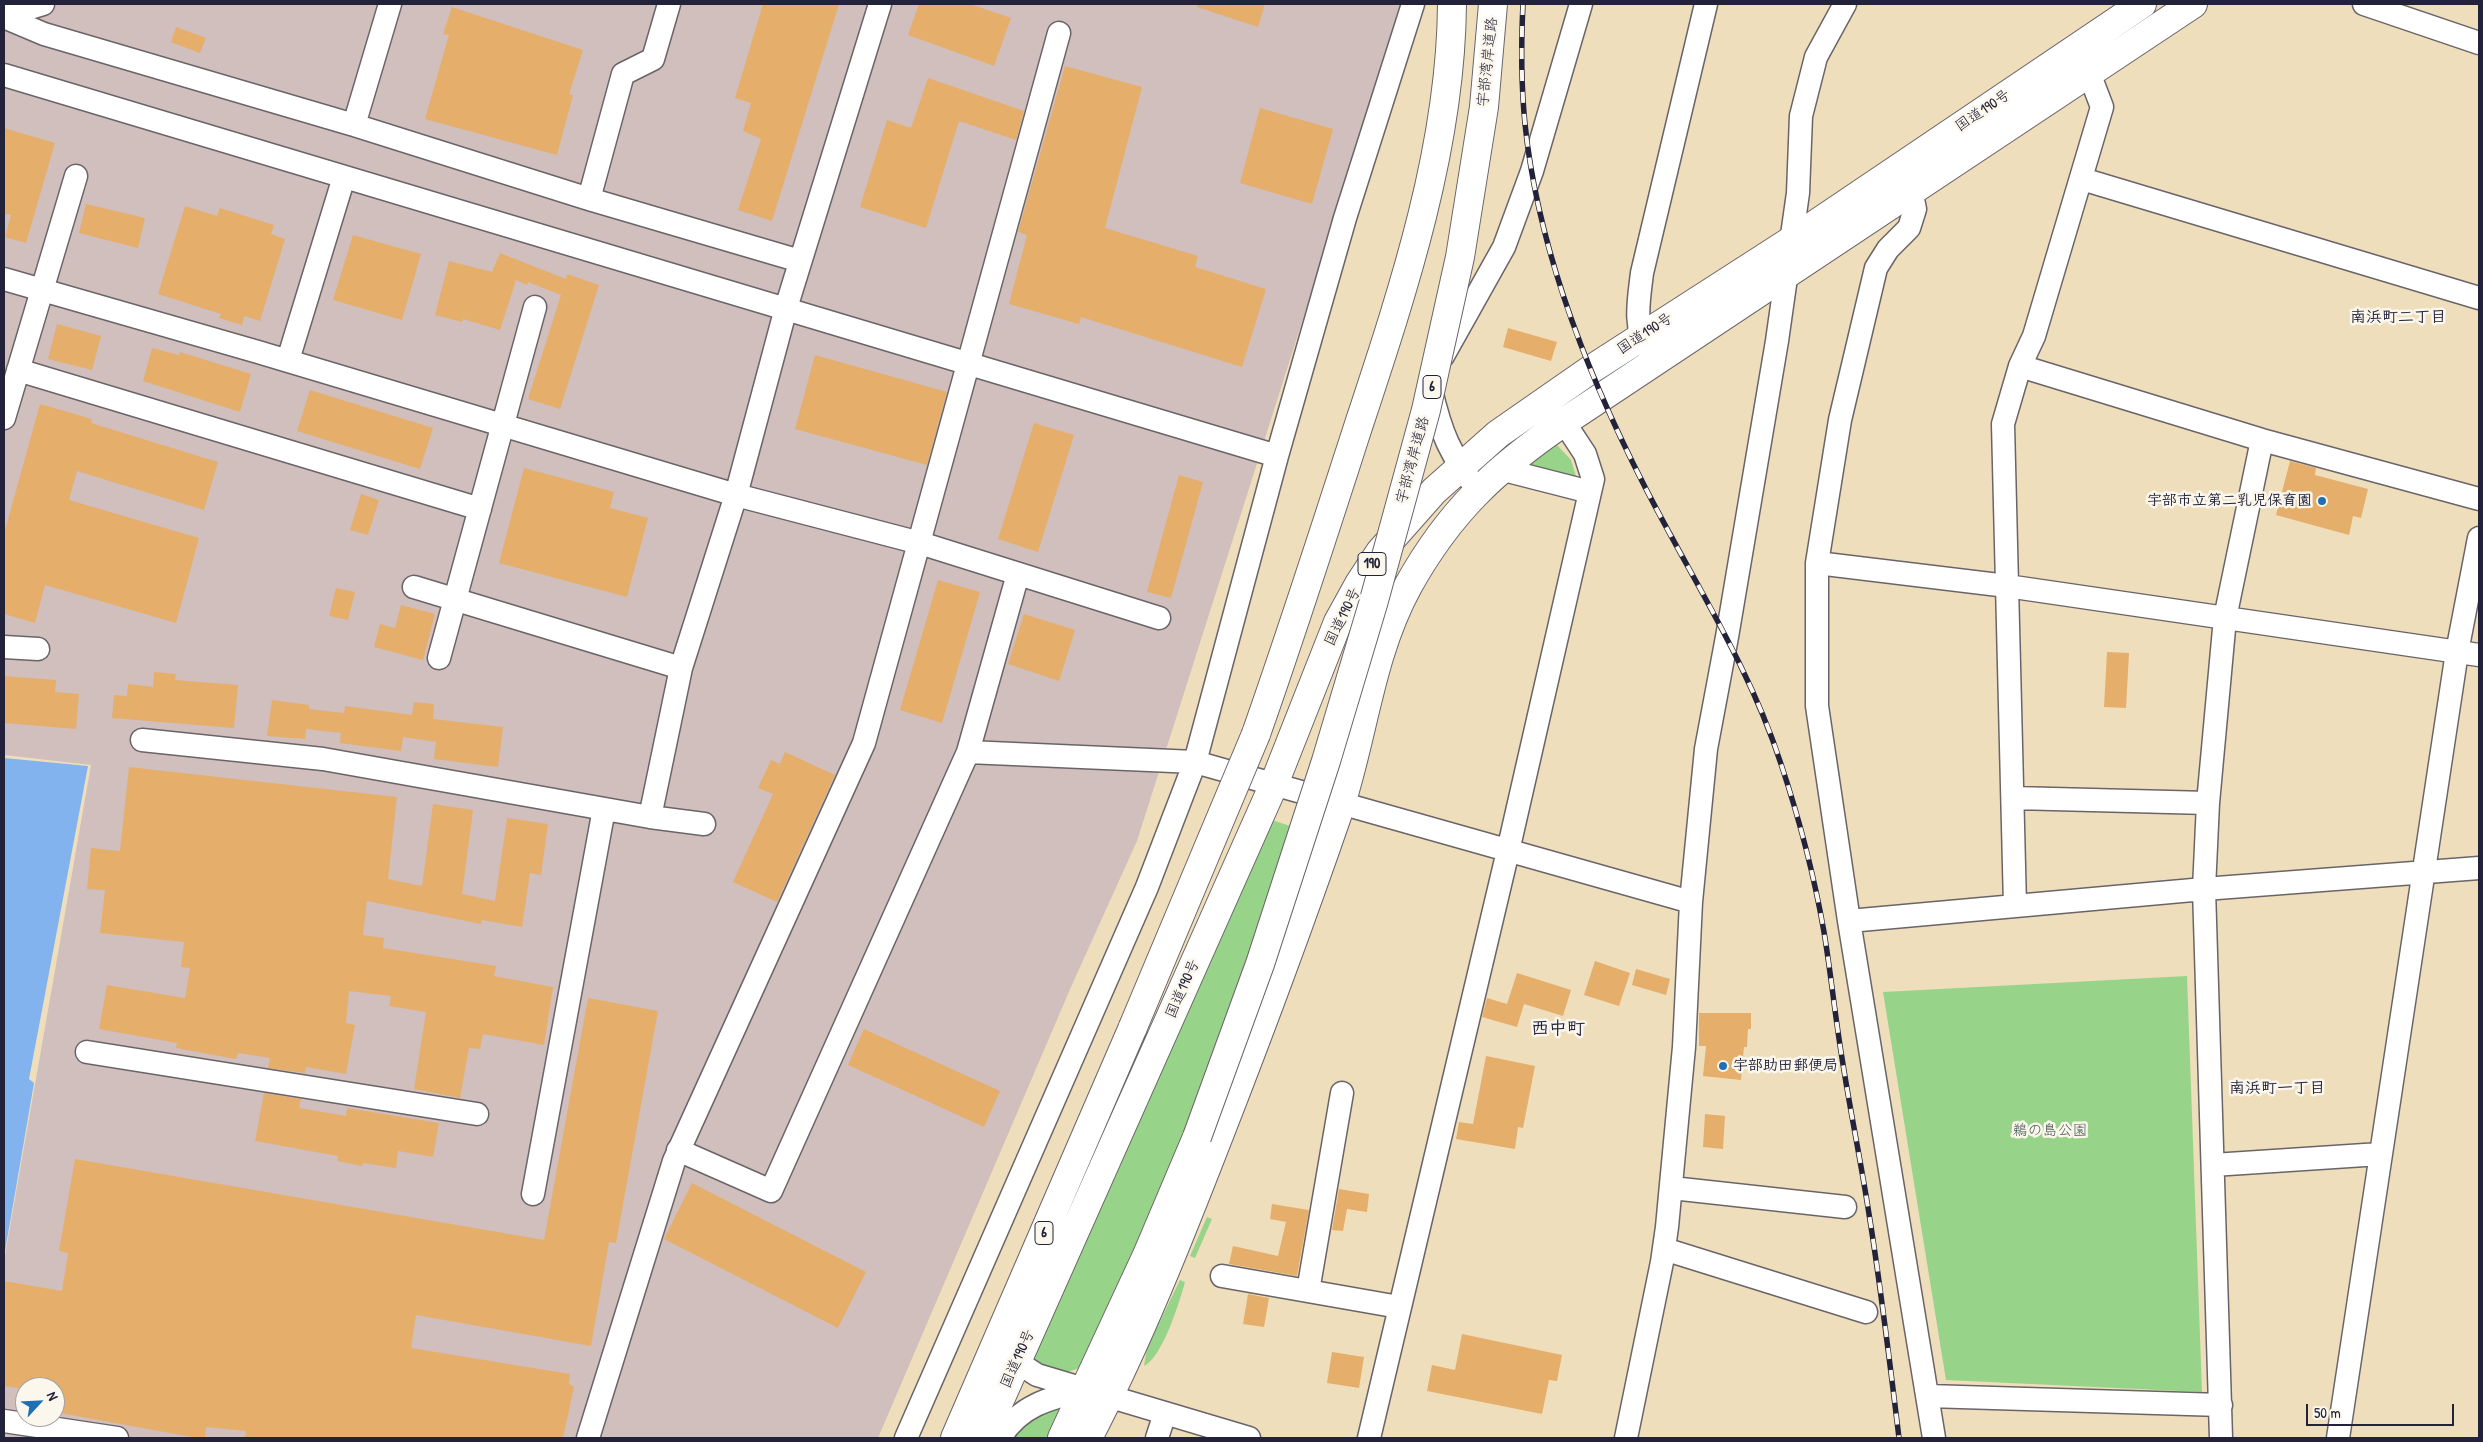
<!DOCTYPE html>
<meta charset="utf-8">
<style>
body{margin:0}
#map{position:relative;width:2483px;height:1442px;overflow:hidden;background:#efdebc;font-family:"Patrick Hand",sans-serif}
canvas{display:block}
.frame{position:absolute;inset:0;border:5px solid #22223b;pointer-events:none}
.north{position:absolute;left:15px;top:1377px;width:50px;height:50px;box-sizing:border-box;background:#fbf7ec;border:1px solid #a4a2a5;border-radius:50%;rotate:65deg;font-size:14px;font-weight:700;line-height:20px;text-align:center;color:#22223b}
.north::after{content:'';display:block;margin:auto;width:18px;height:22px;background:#1f6fb2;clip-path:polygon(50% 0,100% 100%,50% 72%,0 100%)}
.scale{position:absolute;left:2306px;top:1404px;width:148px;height:22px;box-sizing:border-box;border:2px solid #22223b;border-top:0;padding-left:6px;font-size:15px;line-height:18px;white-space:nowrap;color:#22223b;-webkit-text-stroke:4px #fbf7ec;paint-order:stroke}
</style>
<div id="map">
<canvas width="2483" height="1442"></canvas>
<div class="frame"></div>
<div class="north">N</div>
<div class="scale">50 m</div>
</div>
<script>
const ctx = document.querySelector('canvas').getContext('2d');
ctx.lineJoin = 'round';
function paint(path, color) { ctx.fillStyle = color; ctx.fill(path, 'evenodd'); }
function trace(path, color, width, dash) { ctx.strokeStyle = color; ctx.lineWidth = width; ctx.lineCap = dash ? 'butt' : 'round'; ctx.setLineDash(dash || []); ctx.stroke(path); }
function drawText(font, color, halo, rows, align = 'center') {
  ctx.font = font + ' "Patrick Hand","Klee One",sans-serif'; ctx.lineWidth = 5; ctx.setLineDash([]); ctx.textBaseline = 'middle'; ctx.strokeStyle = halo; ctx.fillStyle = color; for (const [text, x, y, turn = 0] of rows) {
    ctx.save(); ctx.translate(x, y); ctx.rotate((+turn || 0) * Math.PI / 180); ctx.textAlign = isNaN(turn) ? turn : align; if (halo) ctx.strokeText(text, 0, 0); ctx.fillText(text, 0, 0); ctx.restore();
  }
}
paint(new Path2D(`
 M4,4h1399l-266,837 -66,146 -193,451h-874v-177l87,-496 -87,-10zM25,1387h30v30h-30z`), '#d1bfbd');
paint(new Path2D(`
 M1557,445l14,15 5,16 -6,5 -42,-10 3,-7z
 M1272,820l21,7 -113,328 -94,211 -22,7 -28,-9 -4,-7z
 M2187,976l15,416 -256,-12 -63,-388z
 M1207,1217l5,2 -17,39 -5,-2z
 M1180,1280l5,2c-5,19 -23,76 -41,84l3,-18z
 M1072,1400l-19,38h-46l11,-13z`), '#97d489');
paint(new Path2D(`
 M4,758l84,8 -59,313 5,4 -30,174z`), '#82b3ee');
paint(new Path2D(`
 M763,4h76l-67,217 -34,-11 23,-71 -18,-8 8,-28 -16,-5z
 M919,4h51l41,14 -17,48 -86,-31z
 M1197,4h68l-7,23 -61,-20z
 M452,7l131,43 -14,44 4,1 -16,60 -132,-36 24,-84 -6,-1z
 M176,27l30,11 -6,15 -29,-11z
 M1065,66l77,21 -37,141 93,28 -3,11 71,22 -24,78 -161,-50 -2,7 -70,-20 18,-69 -9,-3z
 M928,78l96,33 -8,29 -57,-19 -33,107 -66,-21 27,-87 24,8z
 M1260,108l73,21 -21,75 -72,-21z
 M4,128l51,15 -29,100 -21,-6 6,-22 -7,-1z
 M86,204l59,14 -7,30 -59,-15z
 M185,206l32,10 3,-8 54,17 -3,9 14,5 -25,82 -16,-5 -2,9 -23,-7 2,-4 -63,-20z
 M353,235l68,19 -19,66 -69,-20z
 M500,253l66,26 1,-5 32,11 -39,124 -32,-10 33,-104 -33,-13 -1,3 -11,-5 -16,50 -37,-11 -1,3 -27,-7 14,-54 43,11z
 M57,324l44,12 -9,34 -44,-11z
 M1508,328l49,14 -6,19 -48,-14z
 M152,348l27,7 1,-3 71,22 -11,38 -97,-31z
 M815,355l132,37 -20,73 -132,-36z
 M310,390l123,38 -13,41 -123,-38z
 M40,404l52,15 -1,4 127,39 -14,48 -127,-39 -8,29 130,38 -23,85 -131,-38 -10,38 -31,-9v-80z
 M1034,423l40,12 -36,117 -40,-13z
 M2290,461l26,7 -1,7 53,14 -7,29 -8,-2 -4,19 -73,-20z
 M524,468l90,24 -4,16 38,10 -21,79 -128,-34z
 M1179,475l24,7 -32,116 -24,-6z
 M361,494l18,6 -11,35 -18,-5z
 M938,580l42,12 -38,131 -42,-13z
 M336,588l19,4 -7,28 -19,-4z
 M401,605l34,9 -12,46 -49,-13 6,-23 15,4z
 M1024,614l51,16 -16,51 -51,-17z
 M2107,652l22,1 -3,55 -22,-1z
 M154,672l22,2 -1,6 63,5 -4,43 -122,-10 2,-23 13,1 1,-12 25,3z
 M4,676l52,4 -1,12 24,2 -3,35 -72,-6z
 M272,700l37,5v4l35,4 1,-7 67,9 2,-13 20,2 -1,15 70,8 -5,40 -64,-8 2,-17 -33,-5 -2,14 -61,-8 1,-10 -35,-4 -1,10 -38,-3z
 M785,752l50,23 -58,127 -44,-20 40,-88 -15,-6 13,-28 9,4z
 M129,767l268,30 -9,82 34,7 11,-82 40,6 -11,84 33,7 12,-83 41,6 -7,51 -11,-2 -8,54 -40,-7 -1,4 -114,-23 -4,34 21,3 -1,10 113,18 -2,10 59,11 -9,58 -61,-11 -3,15 -11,-1 -9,50 -46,-9 12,-77 -37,-6 2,-10 -42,-5 -3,32 9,2 -9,49 -40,-7 -1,6 -37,-5 2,-10 -32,-5 -2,6 -60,-11 1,-5 -78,-14 8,-44 78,13 5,-30 -9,-1 3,-25 -84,-9 5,-43 -18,-1 4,-41 29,3z
 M1595,961l35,12 -11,33 -35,-11z
 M1636,969l34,10 -4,16 -34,-10z
 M1517,973l54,17 -8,26 -39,-12 -7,23 -35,-10 5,-19 20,6z
 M588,998l70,13 -42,232 -7,-1 -18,104 -175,-31 -5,33 159,26 -1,10 5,3 -11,51h-318l1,-7 -40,-4 -1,11h-8l-142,-26v-25h-30v2l-21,-3v-105l58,10 6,-38 -9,-2 16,-92 469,81z
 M1699,1013h52v16h-3l-1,18h-3l-3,33 -38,-4 3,-30h-7z
 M864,1029l136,62 -16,36 -136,-62z
 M1486,1056l49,10 -12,62 -5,-1 -3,22 -59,-10 3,-17 14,2z
 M264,1093l37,6 -2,9 47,8 1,-8 92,15 -6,34 -35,-6 -2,17 -33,-5 -1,3 -25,-5 1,-5 -83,-15z
 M1705,1114l20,2 -2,33 -20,-2z
 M692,1183l174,89 -28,56 -174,-89z
 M1339,1189l30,5 -2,18 -20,-3 -4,22 -11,-1z
 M1272,1204l37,6 -12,66 -68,-12 4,-18 45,10 8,-34 -16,-3z
 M1248,1294l21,4 -5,29 -21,-3z
 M1462,1334l100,21 -5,26 -8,-1 -7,34 -115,-23 5,-26 23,5z
 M1332,1352l32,5 -5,31 -32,-5z`), '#e5ae6b');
const minor = new Path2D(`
 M2364,4l115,39
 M4,16l39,-12
 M4,17l40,17 310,91 235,74 211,62
 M4,75l1273,381
 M354,125l36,-121
 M2082,179l397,119
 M1911,190l4,19 -6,19 -21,21 -12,19 -36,152 -23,143v143l32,215 85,517
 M589,199l34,-125 30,-15 16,-55
 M4,279l254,73 478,143 184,48 239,75
 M1648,349c-15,-22 -9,-50 -6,-76l64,-269
 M1443,356l61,-109 28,-76 49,-167
 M288,360l56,-183
 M2020,366l242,74 217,59
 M18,370l462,139
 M1431,390c10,43 19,65 47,100
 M4,418l72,-242
 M1500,469l90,23
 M1817,563l190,23 472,69
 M414,587l267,81 55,-173 50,-187 94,-304
 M4,647l34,2
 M439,658l96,-351
 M142,740l181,19 327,58 54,7
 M968,752l227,10 496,140
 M2014,798l194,5
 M650,817l31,-149
 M2015,906l-12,-482 17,-58 14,-30 68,-229 -13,-34 -8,-13
 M1849,921l355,-32 275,-21
 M87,1052l390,62
 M678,1150l93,41 197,-439 50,-178
 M2213,1165l167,-11
 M1672,1188l173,19
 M533,1194l71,-385
 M1664,1249l202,63
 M1222,1276l177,31
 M1308,1291l34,-198
 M1009,1347l8,15 20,13 212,63
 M1928,1396l293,9
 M4,1421l113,17
 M588,1438l86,-277 190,-418 195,-710
 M906,1438l241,-551 48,-125 82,-306 68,-238 68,-214
 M1000,1438c19,-32 49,-40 84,-48
 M1157,1438l8,-25
 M1369,1438l139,-587 85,-372 -8,-25 -21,-32
 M1626,1438l36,-176 5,-35 17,-180 7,-145 15,-153 21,-112 50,-296 21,-148 3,-77 15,-59 29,-53
 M2221,1438l-17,-549 4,-86 17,-185 37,-178
 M2338,1438l119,-786 22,-114`);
const highway = new Path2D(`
 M1256,734c36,-102 69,-205 102,-307 45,-136 93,-279 94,-423
 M955,1438l178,-411
 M983,1438l291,-654 64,-162 21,-38 21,-32 54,-61 64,-57 92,-64 202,-130 350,-236
 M1062,1438l85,-183 50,-118
 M1088,1438c51,-98 92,-202 132,-305 41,-105 80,-210 117,-317 26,-75 32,-159 71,-230 41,-74 87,-117 156,-164l629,-418`);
trace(minor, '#6a6468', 25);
trace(highway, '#6a6468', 30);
trace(minor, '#fff', 22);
trace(highway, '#fff', 28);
const rail = new Path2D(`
 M1523,4c-2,40 -2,80 2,120 13,126 63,252 120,363 47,92 104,178 136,277 18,54 33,111 43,168 7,42 11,84 18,126 8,52 19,104 27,156 12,74 21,150 30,224`);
trace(rail, '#22223b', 5.5);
trace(rail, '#fbf7ec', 4, [11]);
const highwayBridge = new Path2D(`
 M1133,1027l123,-293
 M1197,1137l63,-173 66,-203 47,-157 53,-194 34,-153 24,-150 9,-103`);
trace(highwayBridge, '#6a6468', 30, []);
trace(highwayBridge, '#fff', 28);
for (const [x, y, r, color] of [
 [2322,501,5,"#1f6fb2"],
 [1723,1066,5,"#1f6fb2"]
]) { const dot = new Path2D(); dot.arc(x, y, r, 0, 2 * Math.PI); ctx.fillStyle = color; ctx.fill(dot); trace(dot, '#fbf7ec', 2); }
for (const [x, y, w] of [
 [1432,387,18],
 [1372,564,28],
 [1044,1233,18]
]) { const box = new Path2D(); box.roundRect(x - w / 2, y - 11.5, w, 23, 4); ctx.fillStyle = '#fbf7ec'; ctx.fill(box); trace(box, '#22223b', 1); }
drawText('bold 14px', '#22223b', null, [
 ["6",1432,387],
 ["190",1372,564],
 ["6",1044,1233]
]);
drawText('15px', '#22223b', '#fbf7ec', [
 ["宇部湾岸道路",1488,62,-84],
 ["国道190号",1983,111,-34],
 ["国道190号",1645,334,-33],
 ["宇部湾岸道路",1413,460,-75],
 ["国道190号",1343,617,-64],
 ["国道190号",1183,989,-66],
 ["国道190号",1018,1359,-66]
]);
drawText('bold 15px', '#22223b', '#fbf7ec', [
 ["宇部市立第二乳児保育園",2312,501],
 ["宇部助田郵便局",1733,1066,"left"]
], 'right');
drawText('15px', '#455752', '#fbf7ec', [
 ["鵜の島公園",2050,1131]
]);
drawText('bold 16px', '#22223b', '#fbf7ec', [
 ["南浜町二丁目",2398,318],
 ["南浜町一丁目",2277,1089]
]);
drawText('bold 18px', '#22223b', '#fbf7ec', [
 ["西中町",1558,1029]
]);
</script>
